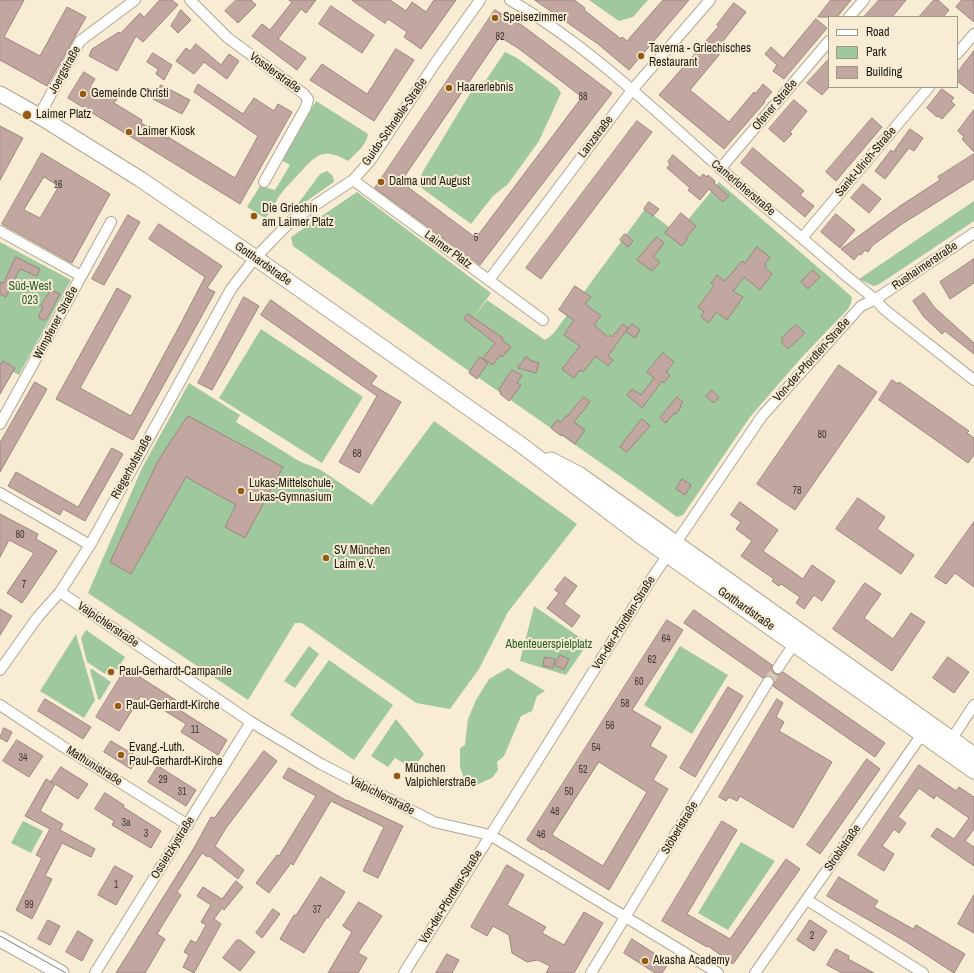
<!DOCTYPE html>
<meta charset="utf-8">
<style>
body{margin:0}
#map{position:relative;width:974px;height:973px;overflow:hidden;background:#f8ecd5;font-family:"Archivo Narrow",sans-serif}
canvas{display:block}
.legend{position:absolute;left:828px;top:16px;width:130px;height:72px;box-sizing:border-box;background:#f8ecd5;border:1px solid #a09887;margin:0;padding:5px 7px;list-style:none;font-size:12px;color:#1d1911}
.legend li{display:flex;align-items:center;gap:8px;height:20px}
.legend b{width:20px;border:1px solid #a09887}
</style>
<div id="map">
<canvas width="974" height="973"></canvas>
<ul class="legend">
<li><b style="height:5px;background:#fff"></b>Road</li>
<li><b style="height:11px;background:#9fc89e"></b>Park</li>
<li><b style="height:11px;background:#c2a7a0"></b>Building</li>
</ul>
</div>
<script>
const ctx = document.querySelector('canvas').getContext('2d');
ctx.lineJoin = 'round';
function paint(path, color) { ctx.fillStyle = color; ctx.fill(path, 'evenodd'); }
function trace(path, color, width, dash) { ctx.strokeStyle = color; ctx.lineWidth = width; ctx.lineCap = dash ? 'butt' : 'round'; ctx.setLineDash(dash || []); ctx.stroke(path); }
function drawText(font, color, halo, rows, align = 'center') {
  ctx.font = font + ' "Archivo Narrow",sans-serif'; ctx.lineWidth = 4; ctx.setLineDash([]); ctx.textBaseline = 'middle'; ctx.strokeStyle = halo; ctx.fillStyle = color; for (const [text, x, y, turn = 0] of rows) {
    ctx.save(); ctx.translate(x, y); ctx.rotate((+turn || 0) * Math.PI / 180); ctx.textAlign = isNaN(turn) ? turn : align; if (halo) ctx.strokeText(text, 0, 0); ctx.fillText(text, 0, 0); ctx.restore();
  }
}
paint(new Path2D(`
 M589,0h59l-15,17 -14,4z
 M505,52l12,6 41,30 3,5 -22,48 -31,43 -15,12 -22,28 -52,-38 3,-13 49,-81 15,-12z
 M316,101l52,33c-2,12 -12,19 -20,27 -29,-17 -35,-1 -54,18 -6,7 -11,11 -16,19 -4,7 -7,15 -13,20l-18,-11 13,-21 15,4 15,-25 -9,-5z
 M327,171l6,5 1,6 -36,25 -1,-2 23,-31z
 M719,182l116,100 17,15 -1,6 -3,6 -45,47 -53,61 -67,98 -6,2 -43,-31 -188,-131 -153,-109 -2,-9 66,-45 134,101 -21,29 17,-22 58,40 8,-6 92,-125 32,24z
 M974,201v20l-96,64 -5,1 -14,-7z
 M0,242l71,38 -52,95 -19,-10z
 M261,329l102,68 -41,66 -103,-65z
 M189,383l51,32 -4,7 63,39 22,9 51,35 62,-84 143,103 -69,88 -29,57 -29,40 -34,-6 -114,-80h-7l-47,77 -160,-107 54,-125z
 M534,606l54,37 -22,32 -46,-14z
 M86,630l39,27 -8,13 -7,-4 -5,8 -18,-12 -6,-24z
 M76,634l19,66 -11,18 -44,-27z
 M309,646l10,8 -24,34 -11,-7z
 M680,646l48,29 -36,59 -48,-29z
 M329,660l64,45 -39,55 -64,-45z
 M508,668l37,23 -8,5 -5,15 -11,5 -17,40 -7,6 1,8 -6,8 -16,7 -12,-6 -4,-12v-19l5,-3 3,-26 8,-19 13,-21z
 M92,669l19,13 -11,18 -2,-1 -8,-29z
 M396,719l28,35 -11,15 -18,-11 -7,9 -17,-11z
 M23,821l20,10 -12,22 -20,-10z
 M741,842l34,19 -47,69 -30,-17z`), '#9fc89e');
const building = new Path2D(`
 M0,0h24l-20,37 36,19 27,-49 19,10 -39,69 -47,-26z
 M160,0h12l6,5 -35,37 -7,-6 -19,35 -28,-15 3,-7 27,-17 1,2 20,-21 4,4z
 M236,0h15l5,5 -18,18 -13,-12z
 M289,0h27l-10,13 -5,-4 -23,30 28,19 -9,12 -45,-34 10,-12 8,6 22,-28z
 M352,0h38l16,11 6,-9 14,10 8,-12h22l-35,49 -17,-12 3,-5 -19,-13 -3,4z
 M535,0h39l11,8 -1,2 37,29 1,-2 5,4 36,-41h26l-60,70 -31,-26z
 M831,0h20l-14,17h-19z
 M879,0h27l-14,17h-28z
 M934,0h4l11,10 -6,7h-24z
 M962,0h12v22l-18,-15z
 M734,3l12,9 -23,29 5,3 -38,46 39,32 25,-30 1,2 8,-10 9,8 -8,9 1,1 -41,47 -65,-54 60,-69 -2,-1z
 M331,6l43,29 -12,18 -43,-29z
 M181,10l10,10 -13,13 -7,-7z
 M495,10l28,16 89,67 -132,172 -105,-77zM500,37l18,11 64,49 -106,141 -75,-56z
 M816,19l11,9 -43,51 -11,-8 4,-6 -12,-11 6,-7 12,11z
 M196,44l25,21 8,-11 10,7 -12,18 -23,-17 -10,12 -18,-13 10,-13 4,3z
 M396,49l18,11 -40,61 -64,-41 12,-16 45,30z
 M974,51v43l-17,-13v-8z
 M153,53l19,12 -8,15 -8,-6 2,-5 -11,-7z
 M829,59v28l-7,8 -15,-12z
 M84,72l11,7 -5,8 15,9 2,-3 10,6 -3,4 28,17 -1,3 27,16v-2l67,41 23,-42 -64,-44 4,-8 45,30 11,-16 20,13 4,-7 14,8 -52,92 -172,-106z
 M161,85l29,15 -8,14 -29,-15z
 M942,89l12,9 -3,3 4,4 -13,14 -4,-3 -1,1 -10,-9z
 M794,100l13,11 -17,21 2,2 -8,8 -15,-13z
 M974,110v42l-12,-13 2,-2 -6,-6z
 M872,118l10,9 -46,54 -10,-9z
 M637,121l15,11 -111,147 -15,-11z
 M0,126l23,12 -23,42z
 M910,129l13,9 -9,13 -5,-3 -24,31 -10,-8 16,-21 2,2z
 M753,148l51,43 -4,4 14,11 -9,11 -64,-54z
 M42,153l68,41 -38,69 -70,-39zM44,177l15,9 -19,32 -16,-8z
 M974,154v25l-72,45 -29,21 -5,7 -3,-2 -4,5 -2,-1 -5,6 -13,-11 59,-43 40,-26 -2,-3z
 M673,155l27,23 3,-4 4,3 1,-2 7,6 -1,2 15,13 -6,6 -14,-13 -9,11 -12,-10 2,-2 -23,-20 3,-4 -2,-2z
 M863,184l18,15 -12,14 -18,-15z
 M649,202l10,7 -6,7 -9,-7z
 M681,213l15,13 -10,12 1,2 -5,6 -17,-13z
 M836,214l19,16 -15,18 -19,-16z
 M128,215l12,7 -36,63 -12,-6z
 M159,224l63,42 -15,22 8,4 -82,148 -77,-41 61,-111 14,8 -51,92 51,28 48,-89 26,-50 -56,-38z
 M625,234l8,7 -5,6 -8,-7z
 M657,237l7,6 -11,14 7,5 -8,9 -15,-11z
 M757,247l13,10 -5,7 1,1 -1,2 7,7 -12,16 -16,-13 -11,14 10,6 -16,23 -11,-8 -7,11 -8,-6 3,-5 -6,-5 16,-21 -3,-3 6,-8 8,6 17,-20 3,2z
 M16,257l24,12 -3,7 -17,-7 -14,28 -6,-3v-12l3,1z
 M974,259v24l-24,16 -10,-17z
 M813,270l7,7 -12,12 -7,-7z
 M575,286l16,11 -6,7 16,12 -7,9 14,12 2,-2 2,2 11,-13 5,4 -20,28 5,4 -5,6 -12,-10 -13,16 -3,-2 -6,8 -12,-9 18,-23 -16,-11 10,-15 -15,-10z
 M51,290l9,4 -14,26h-3l-4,-2v-3l4,-8 -2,-1z
 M924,293l11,15 39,35v11l-29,-23 -3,3 -18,-17 -11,-16z
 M244,297l15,9 -47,84 -14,-7z
 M271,300l106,76 -6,8 30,18 -42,71 -20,-11 38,-66 -116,-81z
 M468,314l35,24 -1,2 9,7 -9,10 -2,-2 -7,10 -10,-7 12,-15 -31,-24z
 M632,324l8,6 -5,8 -9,-6z
 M796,325l9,8 -17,16 -7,-7 2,-2 -1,-2z
 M663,353l11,9 -8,10 4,3 -6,8 -2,-2 -20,27 -15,-13 5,-6 9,6 13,-17 -7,-6z
 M480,357l8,6 -11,16 -8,-6z
 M526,357l6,4 7,2 -3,10 -18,-5z
 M3,361l12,7 -15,26v-28z
 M839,365l38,27 -82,118 -38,-26z
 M512,370l10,5 -5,8 4,2 -11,15 -1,1 -9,-7 1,-2 -2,-2z
 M892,380l6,4 1,-2 70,49 -2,2 7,5v17l-6,8 -89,-63z
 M35,382l12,7 -47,83v-29z
 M712,390l7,7 -5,6 -8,-7z
 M584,397l6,5 -16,20 11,8 -10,14 -13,-10 -1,2 -10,-8 6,-8 4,2 5,-6h1z
 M677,397l6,5 -3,4 1,1 -5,7 -2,-1 -8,10 -6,-5z
 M188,416l95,51 -38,71 -20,-11 11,-22 -50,-28 -55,97 -21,-12 48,-101z
 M642,419l8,7 -23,26 -7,-5z
 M112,448l11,6 -38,67 -22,-12 -3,6 -52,-29 8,-14 62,35z
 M682,479l9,6 -6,10 -9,-6z
 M858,498l27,19 -8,12 37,26 -13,19 -65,-45z
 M740,502l38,28 -15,21 40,28 9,-14 23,16 -13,20 -8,-6 -10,14 -8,-6 4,-6 -19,-13 -2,2 -3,-2 -4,-3 2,-2 -33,-23 11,-15 -16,-12 5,-7 -10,-7z
 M0,514l38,20 -2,5 21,12 -35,52 -15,-10 27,-40 -25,-13 -9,17z
 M974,522v65l-19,-14 -9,11 -11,-7z
 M565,577l12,9 -13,18 16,12 -8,11 -25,-19 12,-15 -4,-3z
 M865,583l16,11 -17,24 29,21 18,-26 14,9 -33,49 -59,-42z
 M0,609l12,7 -12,19z
 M694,610l78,55v3l2,5 4,1 5,-2 102,71 -10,14 -102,-71 1,-4 -2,-5 -4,-1 -5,2 -79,-55z
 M667,620l16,10 -51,80 29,17 -11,19 17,10 -14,24 15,9 -59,101 -66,-41 -1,1 -15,-10zM599,762l48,30 -44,74 -51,-31z
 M560,655l9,4 -5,11 -9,-5z
 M545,657l10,2 -2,9 -10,-2z
 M948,657l21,15 -15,21 -21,-15z
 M126,668l56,36 -4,5 49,31 -9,15 -37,-23 5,-8 -45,-28 -22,35 -23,-14z
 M728,687l15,9 -48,81 -15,-9z
 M45,699l46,28 -8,12 -45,-28z
 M777,699l6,4 -7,14 8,5 -5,9 53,31 -39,66 -53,-32 -3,5 -8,-4 -3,4 -7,-4z
 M4,728l8,4 -5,10 -7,-4z
 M17,740l26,16 -14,21 -26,-16z
 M111,741l27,16 -7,12 -27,-17z
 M264,751l13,10 -51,67 -11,18 29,24 -6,9 -29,-23 -1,1 -6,-4 -25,39 4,3 -24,39 8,5 -20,34h-29l78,-125 17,-31 3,1z
 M867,759l13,10 -60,85 -13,-9z
 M919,765l37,26 3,-4 15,10v32l-9,12 9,6v19l-43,-30 6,-8 17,11 15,-21 -33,-23 -2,4 -15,-11 -21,29 8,6 -7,10 -5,-4 -12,17 12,8 -10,17 -26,-16z
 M158,766l38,24 -10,16 -38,-24z
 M61,767l27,17 -10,15 -23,-15 -15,27 23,13 -3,6 35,19 -4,8 -29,-14 -17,33 7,3 -20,40 -16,-9 26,-52 -6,-3 14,-26 -25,-13 21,-37 7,4 -2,-1z
 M289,768l58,33v-1l56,26 -25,52 -15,-7 21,-44 -53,-26 -38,64 -2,-2 -22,30 -13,-10 21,-28 2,1 37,-60 -33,-18z
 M105,793l19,12 -1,2 38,24 -10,17 -39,-23 2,-4 -19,-12z
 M722,821l15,9 -50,84 43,25 56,-80 14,10 -67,95 -25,-18 -1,1 -45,-26z
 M507,865l17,10 -17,30 39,22 -4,6 22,12 20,-33 19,11 -29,50h-28l4,-7 -12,-6 -11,2 -15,-9 -3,-18 -16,-9 -6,10 -16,-9z
 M115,866l18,10 -17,29 -18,-10z
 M321,877l24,15 -17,26 -1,-1 -23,36 -24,-14 14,-24h2z
 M839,877l39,24 -4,6 39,22 3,-4 49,29 -11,19 -49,-32 -78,-45z
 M236,881l7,6 -19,23 -2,-2 -8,11 7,5 -27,49 -11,-6 6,-12 -5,-3 7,-12 5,3 10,-18 -5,-3 10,-17 -14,-9 6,-9 19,12z
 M974,895v38l-16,-9z
 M359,902l23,14 -24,37 9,5 -9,15h-30l24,-41 -9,-6z
 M273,909l7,5 -18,24 -6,-5z
 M48,920l12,6 -10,19 -12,-6z
 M810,920l17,11 -13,20 -17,-11z
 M78,931l15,9 -11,21 -16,-9z
 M632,939l37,24 -7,10h-7l-31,-20z
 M237,940h3l15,12 -15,19 -17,-13z
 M836,949l13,7 -1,3 26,14h-32l-15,-8z
 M447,954l12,6 -7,13h-16z`);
paint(building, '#c2a7a0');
trace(building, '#9e857d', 1);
trace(new Path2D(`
 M768,682l10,-14`), '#d7ccb8', 10, [10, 5]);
const street = new Path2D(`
 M190,0l38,38 76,56 4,5 -2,8 -42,75
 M510,0c90,52 163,129 242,196 31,26 62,52 92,78 14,12 29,22 41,36l89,70
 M849,17l15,-17
 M957,54l17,-20
 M39,116l41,-75 55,-41
 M720,169l109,-128
 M353,180l190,140
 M0,231l81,45
 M802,238l127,-151
 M489,280l143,-190 78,-90
 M0,424l111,-202
 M0,493l90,52
 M60,592l191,130 70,42 113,58 56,13 228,138
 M778,668l16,-24
 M0,670l37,-52 23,-26 30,-47 141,-256 24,-31 36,-37 62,-41 17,-19 66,-99 44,-62
 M0,705l62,41 126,79
 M949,743l25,-38
 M807,900l116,73
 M95,973l156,-251
 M404,973l248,-395 110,-162 99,-110 15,-7 98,-66
 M591,973l177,-291
 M755,973l170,-243`);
const secondary = new Path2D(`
 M0,94l39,22 101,63 107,73 273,192 122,93 332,234
 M551,460l29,15 394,280
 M0,939l61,34`);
trace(street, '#b2a691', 12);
trace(secondary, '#b2a691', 17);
trace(street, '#fff', 10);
trace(secondary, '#fff', 15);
trace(new Path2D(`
 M0,936l66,37`), '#847c6d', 1);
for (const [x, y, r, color] of [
 [495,18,4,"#925a12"],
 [641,56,4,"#925a12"],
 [449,88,4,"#925a12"],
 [83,94,4,"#925a12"],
 [27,115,5,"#925a12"],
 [129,132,4,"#925a12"],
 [381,182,4,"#925a12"],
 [254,216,4,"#925a12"],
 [241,491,4,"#925a12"],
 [326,558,4,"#925a12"],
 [111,672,4,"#925a12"],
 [118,706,4,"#925a12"],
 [121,755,4,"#925a12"],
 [397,776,4,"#925a12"],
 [645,961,4,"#925a12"]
]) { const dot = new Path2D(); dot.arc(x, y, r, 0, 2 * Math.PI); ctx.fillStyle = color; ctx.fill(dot); trace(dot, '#f8ecd5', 1.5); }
drawText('10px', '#463c35', null, [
 ["82",500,37],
 ["88",583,97],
 ["16",58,185],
 ["5",476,238],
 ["80",822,435],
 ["68",357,454],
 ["78",797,491],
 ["80",20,535],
 ["7",24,585],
 ["64",666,639],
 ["62",652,660],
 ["60",639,682],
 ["58",625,704],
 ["56",610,726],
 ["11",195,730],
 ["54",596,748],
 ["34",23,758],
 ["52",583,770],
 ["29",163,780],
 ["31",182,792],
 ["50",569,792],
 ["48",555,812],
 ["3a",126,823],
 ["3",146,834],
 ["46",541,835],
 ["1",116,885],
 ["99",29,905],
 ["37",317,910],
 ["2",812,936]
]);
drawText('12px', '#1d1911', '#f8ecd5', [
 ["Speisezimmer",503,18],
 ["Taverna - Griechisches",649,49],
 ["Restaurant",649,63],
 ["Haarerlebnis",457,88],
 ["Gemeinde Christi",91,94],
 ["Laimer Platz",36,115],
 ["Laimer Kiosk",137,132],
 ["Dalma und August",389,182],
 ["Die Griechin",262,209],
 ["am Laimer Platz",262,223],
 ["Lukas-Mittelschule,",249,484],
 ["Lukas-Gymnasium",249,498],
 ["SV München",334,551],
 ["Laim e.V.",334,565],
 ["Paul-Gerhardt-Campanile",119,672],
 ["Paul-Gerhardt-Kirche",126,706],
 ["Evang.-Luth.",129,748],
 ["Paul-Gerhardt-Kirche",129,762],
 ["München",405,769],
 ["Valpichlerstraße",405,783],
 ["Akasha Academy",653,961]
], 'left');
drawText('12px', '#1d1911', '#f8ecd5', [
 ["Joergstraße",65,70,-61],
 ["Vosslerstraße",275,73,36],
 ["Ofener Straße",775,105,-50],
 ["Guido-Schneble-Straße",395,122,-55],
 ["Lanzstraße",596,137,-53],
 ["Sankt-Ulrich-Straße",866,162,-50],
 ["Camerloherstraße",743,188,40],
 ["Laimer Platz",448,250,36],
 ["Gotthardstraße",263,264,35],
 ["Rushaimerstraße",925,266,-34],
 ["Wimpfener Straße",56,323,-62],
 ["Von-der-Pfordten-Straße",812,360,-48],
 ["Riegerhofstraße",132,467,-61],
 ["Gotthardstraße",746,609,35],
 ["Von-der-Pfordten-Straße",624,623,-58],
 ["Valpichlerstraße",108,625,34],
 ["Mathunistraße",94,766,32],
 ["Valpichlerstraße",382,796,27],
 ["Stöberlstraße",680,828,-59],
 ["Ossietzkystraße",173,848,-58],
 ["Stroblstraße",843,848,-55],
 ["Von-der-Pfordten-Straße",451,897,-58]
]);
drawText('12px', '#27602a', '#f8ecd5', [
 ["Süd-West",30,287],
 ["023",30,301],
 ["Abenteuerspielplatz",549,645]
]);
</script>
